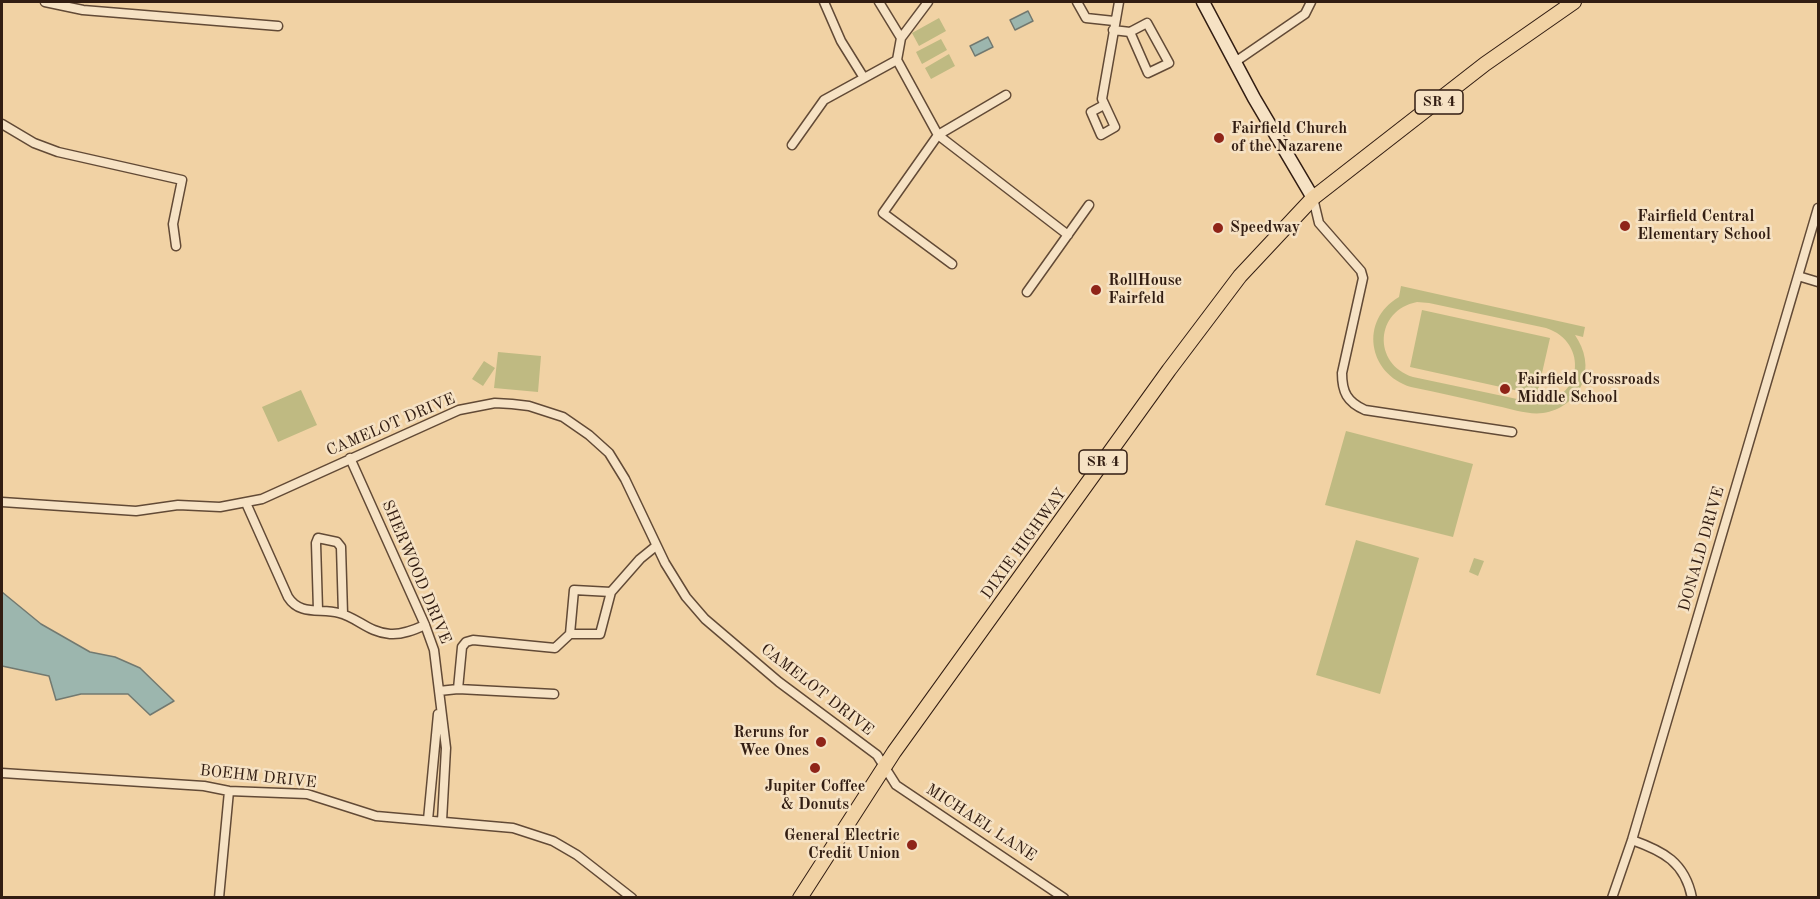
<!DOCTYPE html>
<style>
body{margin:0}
#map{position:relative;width:1820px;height:899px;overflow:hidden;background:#f1d2a4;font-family:"Old Standard TT",serif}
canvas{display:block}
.frame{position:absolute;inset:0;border:3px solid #321d12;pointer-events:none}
</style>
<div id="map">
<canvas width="1820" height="899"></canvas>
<div class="frame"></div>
</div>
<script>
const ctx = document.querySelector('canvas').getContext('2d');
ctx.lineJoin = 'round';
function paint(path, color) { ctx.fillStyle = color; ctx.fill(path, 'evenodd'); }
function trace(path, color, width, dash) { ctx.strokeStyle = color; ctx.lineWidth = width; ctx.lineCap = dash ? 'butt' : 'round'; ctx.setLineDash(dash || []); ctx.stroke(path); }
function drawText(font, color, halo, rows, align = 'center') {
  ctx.font = font + ' "Old Standard TT",serif'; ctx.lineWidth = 5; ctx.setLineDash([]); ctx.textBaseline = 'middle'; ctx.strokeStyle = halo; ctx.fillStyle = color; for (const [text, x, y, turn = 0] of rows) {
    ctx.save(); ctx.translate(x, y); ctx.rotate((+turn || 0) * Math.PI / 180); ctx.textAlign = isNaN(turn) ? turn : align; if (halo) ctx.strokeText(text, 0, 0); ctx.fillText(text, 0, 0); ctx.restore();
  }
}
paint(new Path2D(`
 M939,18l7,13 -27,15 -7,-13z
 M941,39l6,11 -25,14 -6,-12z
 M949,54l6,12 -24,13 -6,-11z
 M1401,286l184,41 -2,10 -8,-2c10,15 14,32 7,49 -7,15 -22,27 -39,29 -15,2 -31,-4 -46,-7 -29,-7 -57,-13 -86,-19 -43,-13 -52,-67 -12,-90zM1417,302l12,1 117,25c44,14 36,74 -10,75l-123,-26c-41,-13 -38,-67 4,-75z
 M1422,310l128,28 -13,57 -127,-28z
 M498,352l43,4 -3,36 -44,-4z
 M484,361l11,7 -12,18 -11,-7z
 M301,390l16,35 -39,17 -16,-35z
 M1346,431l127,33 -20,73 -128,-32z
 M1356,540l63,18 -39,136 -64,-19z
 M1474,558l10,3 -6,15 -9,-4z`), '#bfba82');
const water = new Path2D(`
 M1028,11l5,10 -18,9 -5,-10z
 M988,37l5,10 -18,9 -5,-10z
 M2,592l39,32 49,28 25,5 25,11 34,33 -24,14 -22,-21h-47l-25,6 -7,-24 -47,-10z`);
paint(water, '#9cb6ae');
trace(water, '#727970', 1.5);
const street = new Path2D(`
 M45,2l38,8 195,16
 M824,2l17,39 23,37
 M879,2l22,36
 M928,2l-27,36 -4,22 41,75 -55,78 69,51
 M1077,2l9,16 28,3
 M1113,30l17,2 17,-9 22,40 -21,10 -18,-41
 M1235,62l70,-48 6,-12
 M1006,95l-68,40 130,100
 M1104,105l-13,7 10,23 14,-8 -13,-28 17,-97
 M2,124l32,19 24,9 124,28 -9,44 3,22
 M792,145l32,-45 73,-40
 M1313,198l6,25 42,48 2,7 -21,95c0,19 5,29 23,37l147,22
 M1798,276l20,6
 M1027,292l62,-87
 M350,458l75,167 9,25 12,98 -4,73
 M2,502l134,9 42,-6 42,2 42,-8 197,-89 36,-7 17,1 17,2 34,11 26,18 20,18 16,26 40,84 21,34 19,22 74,63 98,73 19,30 168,113
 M246,503l42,94c12,19 32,11 51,16 19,5 29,19 51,21 12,1 24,-4 35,-9
 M611,592l29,-33 16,-13
 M318,610l-2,-67 2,-5 19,4 4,5 2,67
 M458,689l4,-42 4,-5 7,-2 82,8 15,-14 4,-44 37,2 -11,42h-30
 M439,691l19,-2 96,5
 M2,773l202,13 25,5 78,3 69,22 137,12 40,13 24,14 55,43
 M428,820l10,-106
 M1632,840c31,11 53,22 60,58
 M219,898l10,-107
 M1612,898l20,-58 186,-632`);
const secondary = new Path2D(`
 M1203,2l51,96 59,100`);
const primary = new Path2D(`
 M800,898l94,-146 275,-382 71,-94 73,-78 172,-134 89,-62`);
trace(street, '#624a36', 11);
trace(secondary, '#321d12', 15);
trace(primary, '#321d12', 16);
trace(street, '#f6e2c4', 8);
trace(secondary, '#f6e2c4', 12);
trace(primary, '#f1d2a4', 14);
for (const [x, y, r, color] of [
 [1219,138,6,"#8f2418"],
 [1625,226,6,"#8f2418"],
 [1218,228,6,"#8f2418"],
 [1096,290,6,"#8f2418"],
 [1505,389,6,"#8f2418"],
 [821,742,6,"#8f2418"],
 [815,768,6,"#8f2418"],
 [912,845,6,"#8f2418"]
]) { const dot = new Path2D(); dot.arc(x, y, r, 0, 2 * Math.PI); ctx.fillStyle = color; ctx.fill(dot); trace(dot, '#f6e2c4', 2); }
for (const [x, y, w] of [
 [1439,102,48],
 [1103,462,48]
]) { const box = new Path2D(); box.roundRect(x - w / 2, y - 12, w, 24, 4.5); ctx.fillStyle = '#f6e2c4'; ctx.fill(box); trace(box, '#321d12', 1.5); }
drawText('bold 15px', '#321d12', null, [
 ["SR 4",1439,102],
 ["SR 4",1103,462]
]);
drawText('bold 16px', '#321d12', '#f6e2c4', [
 ["Fairfield Church",1231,129],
 ["of the Nazarene",1231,147],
 ["Fairfield Central",1637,217],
 ["Elementary School",1637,235],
 ["Speedway",1230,228],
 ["RollHouse",1108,281],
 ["Fairfeld",1108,299],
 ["Fairfield Crossroads",1517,380],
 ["Middle School",1517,398],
 ["Reruns for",809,733,"right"],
 ["Wee Ones",809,751,"right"],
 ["Jupiter Coffee",815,787,"center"],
 ["& Donuts",815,805,"center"],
 ["General Electric",900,836,"right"],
 ["Credit Union",900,854,"right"]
], 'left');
drawText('16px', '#321d12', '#f6e2c4', [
 ["CAMELOT DRIVE",391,425,-23],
 ["DIXIE HIGHWAY",1024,544,-54],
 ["DONALD DRIVE",1702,549,-74],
 ["SHERWOOD DRIVE",416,572,67],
 ["CAMELOT DRIVE",817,690,38],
 ["BOEHM DRIVE",258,777,6],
 ["MICHAEL LANE",981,823,33]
]);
</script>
